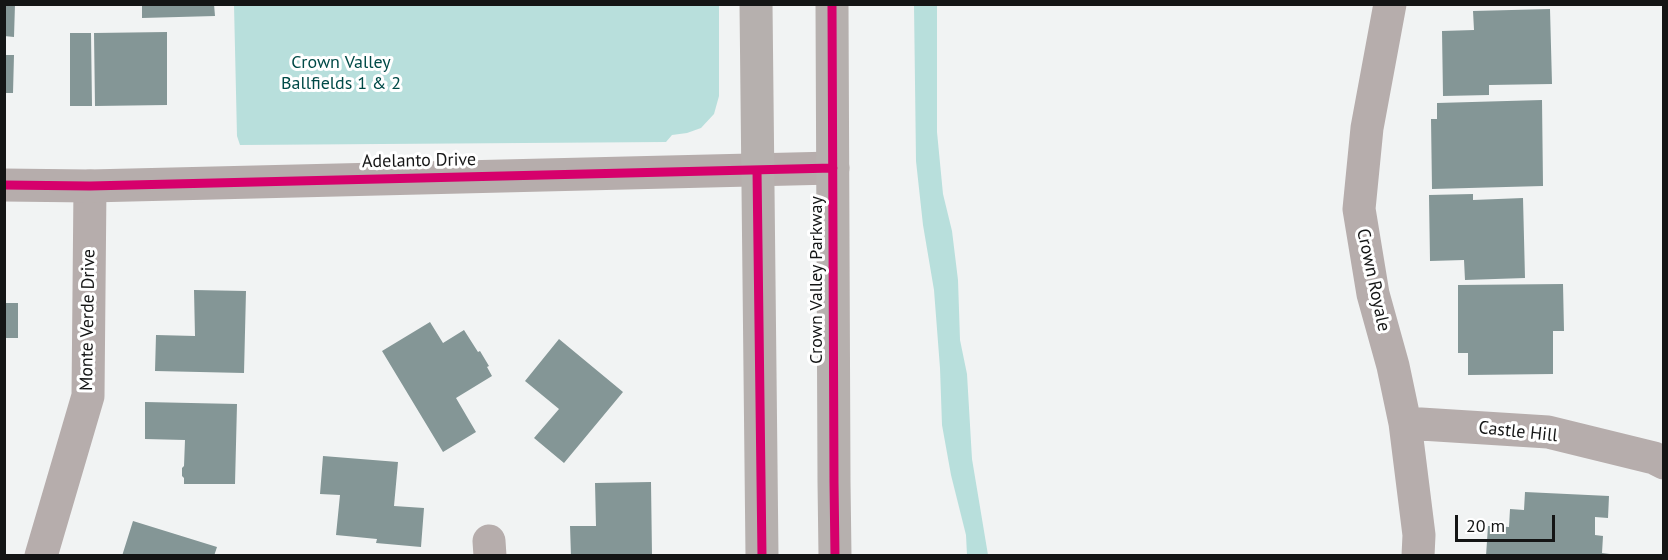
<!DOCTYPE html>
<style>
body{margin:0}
#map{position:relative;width:1668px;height:560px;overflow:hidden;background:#f1f3f3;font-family:"PT Sans",sans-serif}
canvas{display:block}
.frame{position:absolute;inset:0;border:6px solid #141515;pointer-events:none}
.scale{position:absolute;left:1455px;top:515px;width:100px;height:27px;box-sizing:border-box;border:3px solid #141515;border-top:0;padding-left:8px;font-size:18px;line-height:21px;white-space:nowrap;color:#141515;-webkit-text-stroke:4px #fff;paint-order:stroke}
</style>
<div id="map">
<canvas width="1668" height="560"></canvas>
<div class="frame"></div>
<div class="scale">20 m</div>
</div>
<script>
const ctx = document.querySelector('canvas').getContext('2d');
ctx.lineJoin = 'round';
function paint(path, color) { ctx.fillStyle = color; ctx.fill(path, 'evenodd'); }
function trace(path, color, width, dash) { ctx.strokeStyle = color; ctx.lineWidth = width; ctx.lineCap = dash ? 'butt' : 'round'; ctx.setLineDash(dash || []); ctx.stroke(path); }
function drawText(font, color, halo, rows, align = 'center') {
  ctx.font = font + ' "PT Sans",sans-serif'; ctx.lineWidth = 6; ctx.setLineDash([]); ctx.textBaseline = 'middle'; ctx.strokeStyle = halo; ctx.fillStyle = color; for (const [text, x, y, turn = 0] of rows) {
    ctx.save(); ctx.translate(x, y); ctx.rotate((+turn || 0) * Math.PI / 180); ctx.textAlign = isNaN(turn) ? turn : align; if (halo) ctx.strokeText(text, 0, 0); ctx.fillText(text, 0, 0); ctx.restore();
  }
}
paint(new Path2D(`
 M234,5h485v91l-5,18 -13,14 -14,5 -15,2 -6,7 -426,3 -3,-9z
 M914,5h23v127l6,62 9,37 6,49 2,60 7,34 5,85 16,96h-21l-1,-20 -15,-60 -9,-50 -2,-57 -6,-78 -11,-65 -7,-64z`), '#b8dfdc');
paint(new Path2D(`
 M4,4h11l-1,33 -10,-1z
 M142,4h72l1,12 -73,2z
 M1550,9l2,75 -63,1v10l-46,1 -1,-65 32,-1 -1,-19z
 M167,32v73l-72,1 -1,-73z
 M70,33h21l1,73h-22z
 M4,55h10l-1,38h-9z
 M1542,100l1,86 -111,3 -1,-70h6v-16z
 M1473,194v6l50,-2 2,80 -60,2 -1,-20 -34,1 -1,-66z
 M1563,284l1,47h-11v43l-85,1v-22h-10v-68z
 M194,290l52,1 -2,82 -89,-2 1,-36 39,1z
 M4,303h14v35h-14z
 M430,322l13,21 21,-13 14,22 2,-1 9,15 -2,1 5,9 -36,22 20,34 -33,20 -61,-101z
 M559,339l64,53 -59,71 -30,-25 25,-29 -34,-28z
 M145,402l92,2 -2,80h-51v-6l-2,-2v-8l2,-2 1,-26 -40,-1z
 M323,456l75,6 -4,44 30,2 -3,39 -45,-4 1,-4 -41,-4 4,-40 -20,-1z
 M651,482l1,74h-81l-1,-30h26l-1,-43z
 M1525,492l84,4 -1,22 -13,-1v18l8,1 -1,17 8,1 -1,2h-123l2,-30 21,1 1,-18 14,1z
 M133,521l84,26 -3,9h-92z`), '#849696');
trace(new Path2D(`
 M1390,4l-23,124 -8,81 14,85 20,72 12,57 14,112 -1,21
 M1405,423l143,9 106,26 10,5
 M489,541l1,15
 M41,556l47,-160 2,-210`), '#b6adac', 33);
trace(new Path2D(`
 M4,185l86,1 743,-18`), '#b6adac', 33);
trace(new Path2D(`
 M756,4l6,552
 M832,4l2,478 1,74`), '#b6b0ae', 33);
trace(new Path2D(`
 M832,4l2,478 1,74
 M757,170l5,386
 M4,185l86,1 743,-18`), '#d6006c', 9);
drawText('18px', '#004a47', '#fff', [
 ["Crown Valley",341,63],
 ["Ballfields 1 & 2",341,84]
]);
drawText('18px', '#141515', '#fff', [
 ["Adelanto Drive",419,161,-1],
 ["Crown Valley Parkway",817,280,-90],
 ["Crown Royale",1373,280,78],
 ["Monte Verde Drive",88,320,-89],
 ["Castle Hill",1518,432,6]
]);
</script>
